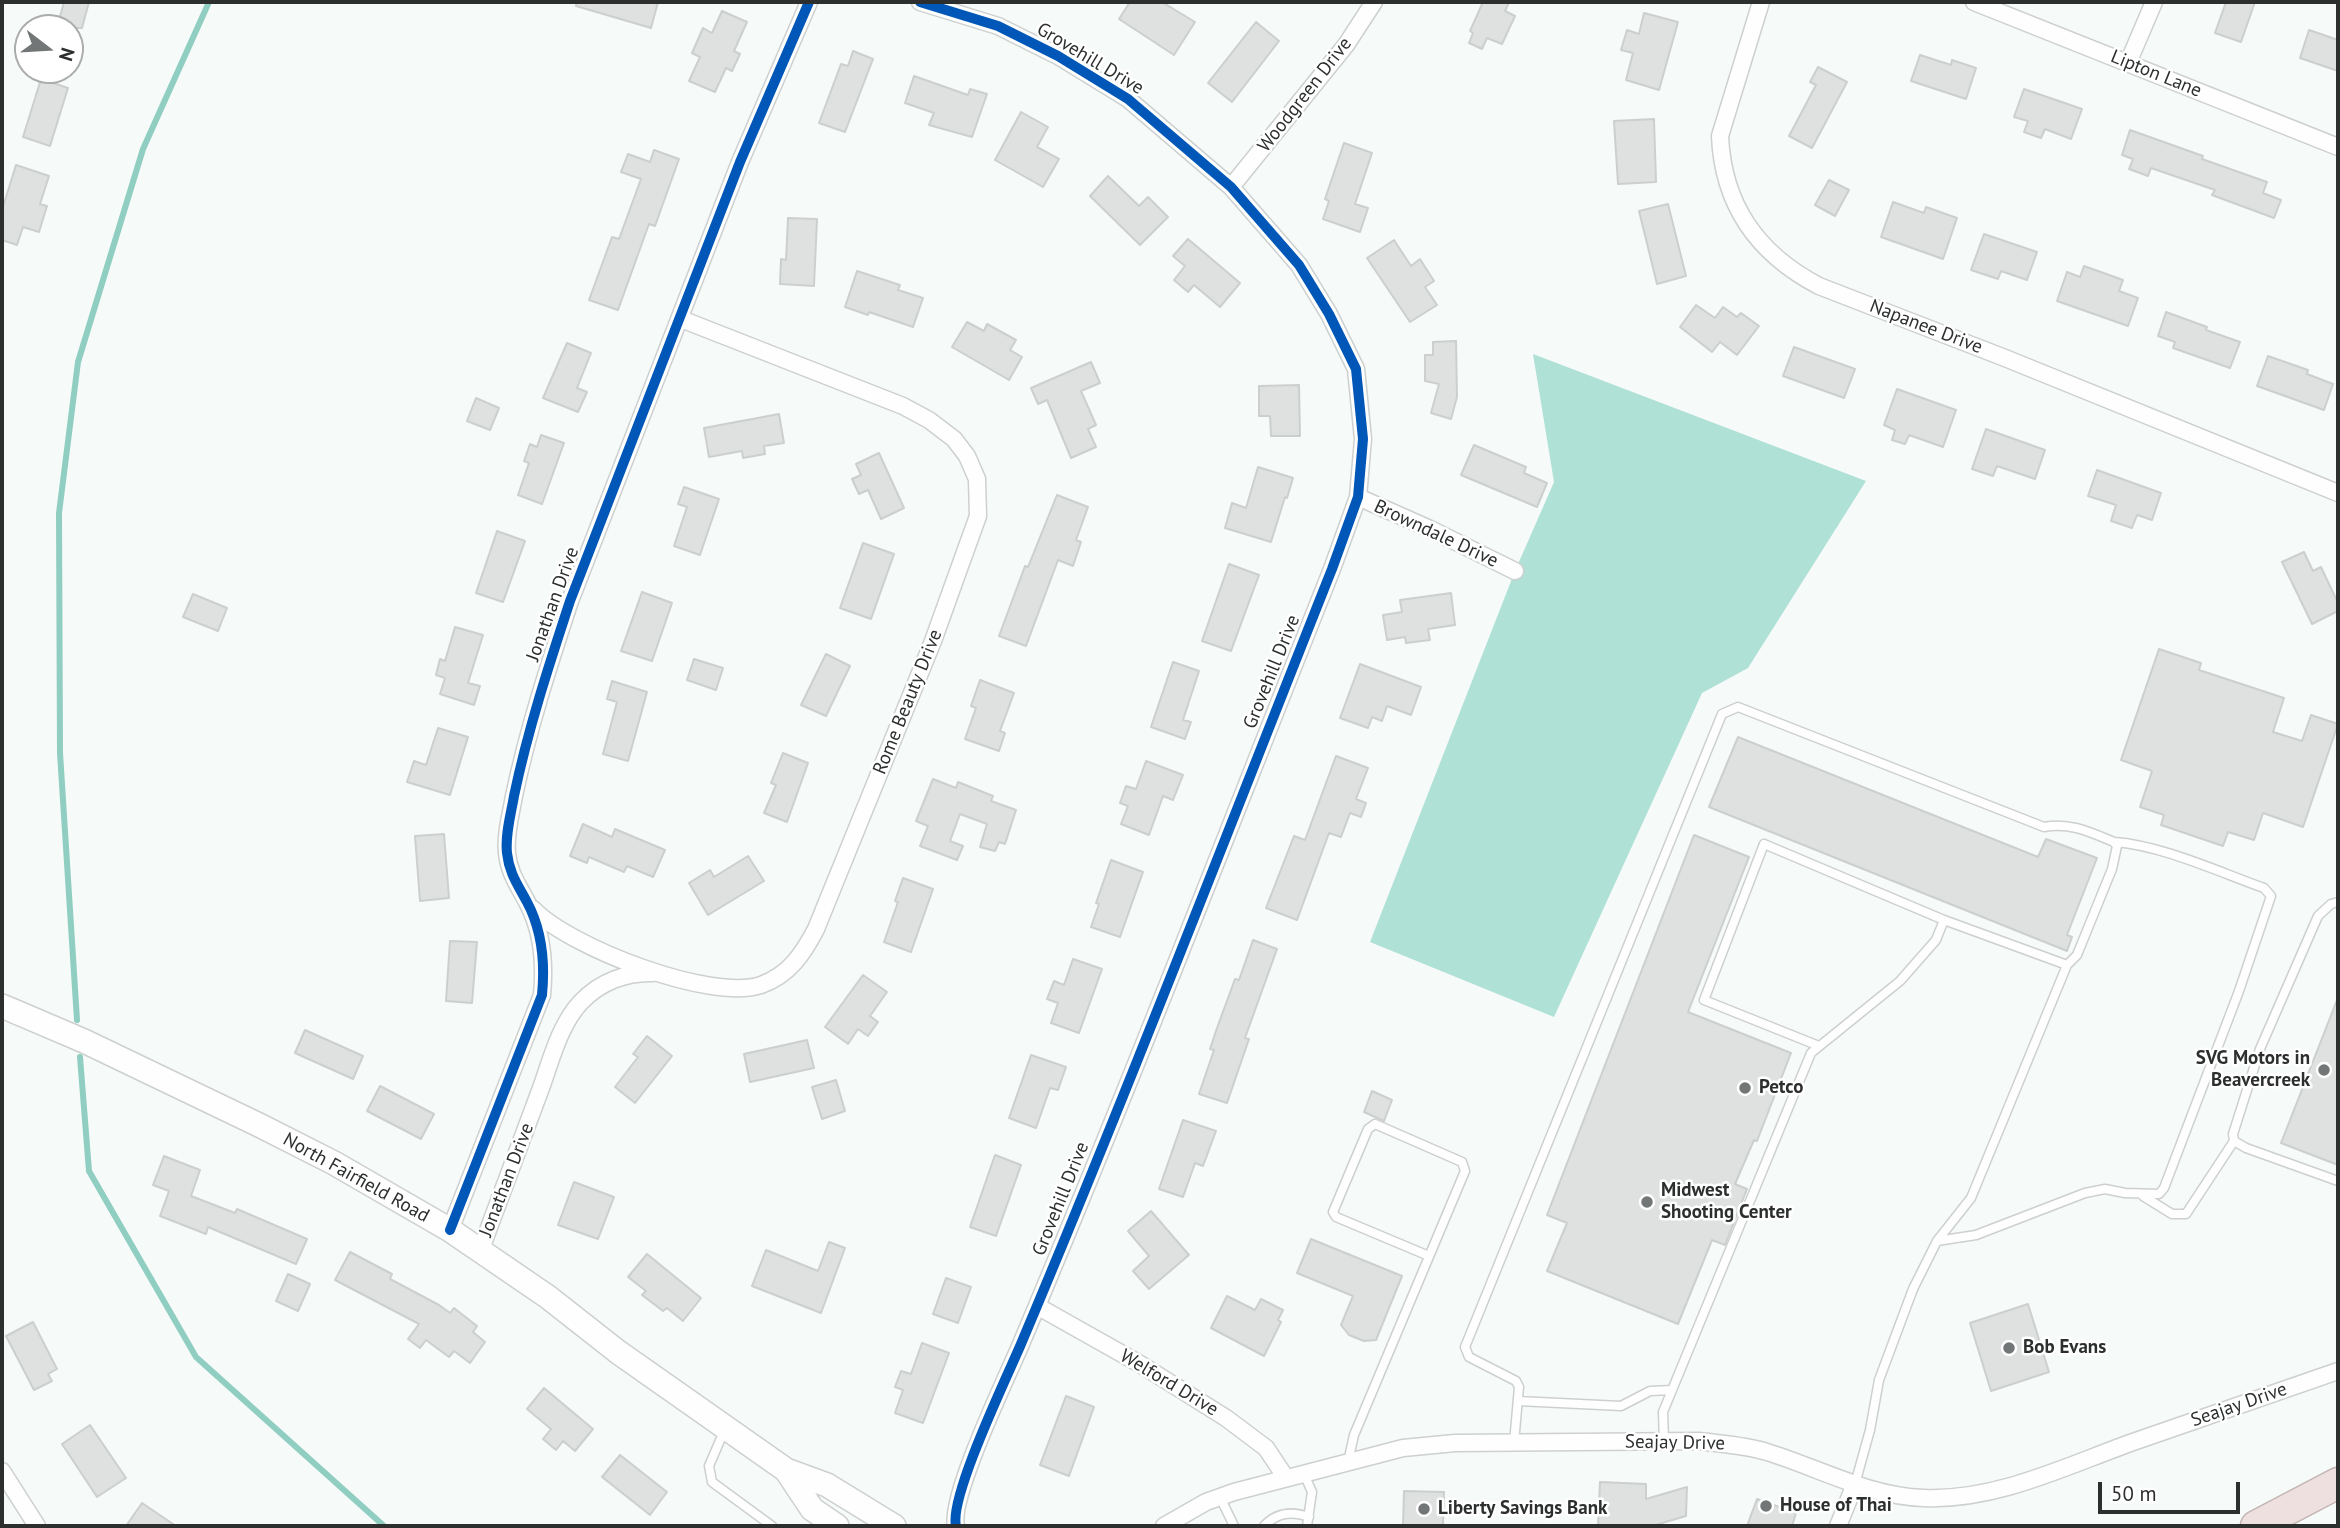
<!DOCTYPE html>
<style>
body{margin:0}
#map{position:relative;width:2340px;height:1528px;overflow:hidden;background:#f6faf9;font-family:"PT Sans",sans-serif}
canvas{display:block}
.frame{position:absolute;inset:0;border:4px solid #2d2f2f;pointer-events:none}
.north{position:absolute;left:14px;top:14px;width:70px;height:70px;box-sizing:border-box;background:#fff;border:2px solid #abacac;border-radius:50%;rotate:107deg;font-size:19px;font-weight:700;line-height:28px;text-align:center;color:#2d2f2f}
.north::after{content:'';display:block;margin:auto;width:24px;height:32px;background:#737676;clip-path:polygon(50% 0,100% 100%,50% 72%,0 100%)}
.scale{position:absolute;left:2098px;top:1482px;width:142px;height:32px;box-sizing:border-box;border:4px solid #2d2f2f;border-top:0;padding-left:9px;font-size:21px;line-height:24px;white-space:nowrap;color:#2d2f2f;-webkit-text-stroke:5px #fff;paint-order:stroke}
</style>
<div id="map">
<canvas width="2340" height="1528"></canvas>
<div class="frame"></div>
<div class="north">N</div>
<div class="scale">50 m</div>
</div>
<script>
const ctx = document.querySelector('canvas').getContext('2d');
ctx.lineJoin = 'round';
function paint(path, color) { ctx.fillStyle = color; ctx.fill(path, 'evenodd'); }
function trace(path, color, width, dash) { ctx.strokeStyle = color; ctx.lineWidth = width; ctx.lineCap = dash ? 'butt' : 'round'; ctx.setLineDash(dash || []); ctx.stroke(path); }
function drawText(font, color, halo, rows, align = 'center') {
  ctx.font = font + ' "PT Sans",sans-serif'; ctx.lineWidth = 5; ctx.setLineDash([]); ctx.textBaseline = 'middle'; ctx.strokeStyle = halo; ctx.fillStyle = color; for (const [text, x, y, turn = 0] of rows) {
    ctx.save(); ctx.translate(x, y); ctx.rotate((+turn || 0) * Math.PI / 180); ctx.textAlign = isNaN(turn) ? turn : align; if (halo) ctx.strokeText(text, 0, 0); ctx.fillText(text, 0, 0); ctx.restore();
  }
}
paint(new Path2D(`
 M1533,354l333,127 -118,187 -46,25 -148,324 -184,-75 145,-371 39,-89z`), '#b0e1d6');
trace(new Path2D(`
 M77,1020l-17,-267 -1,-240 19,-151 65,-213 66,-147
 M80,1057l9,114 107,186 188,169`), '#90cec2', 6);
const building = new Path2D(`
 M64,2h25l-7,26h-25z
 M577,2h81l-7,26 -75,-22z
 M1130,2h32l33,20 -21,33 -55,-36z
 M1483,2h26l-4,9 10,5 -13,28 -15,-6 -5,11 -13,-6 4,-10 -3,-2z
 M2226,2h29l-14,40 -26,-9z
 M722,11l25,11 -13,29 6,3 -8,17 -6,-3 -11,24 -26,-11 11,-24 -8,-4 11,-25 9,5z
 M1644,13l34,9 -19,68 -33,-10 7,-27 -12,-3 6,-20 12,4z
 M1256,22l23,19 -47,61 -24,-19z
 M2309,30l29,10v31l-38,-13z
 M853,51l20,8 -28,73 -26,-9 22,-59 7,2z
 M1920,55l31,10 1,-5 24,8 -10,31 -55,-18z
 M1818,67l29,15 -35,66 -23,-12 27,-51 -6,-3z
 M914,76l54,19 2,-6 17,5 -15,43 -43,-12 5,-12 -29,-10z
 M41,79l27,9 -18,58 -27,-9z
 M2024,89l58,20 -11,30 -26,-10 -4,9 -17,-6 4,-11 -14,-4z
 M1021,112l27,15 -11,20 22,12 -16,28 -48,-27z
 M1654,119l2,63 -38,2 -4,-63z
 M2130,130l73,26 -1,3 65,23 -4,11 18,7 -7,18 -62,-23 3,-5 -64,-22 -3,8 -19,-7 4,-10 -11,-4z
 M1344,143l28,10 -17,51 13,4 -8,24 -37,-13 6,-18 -4,-2z
 M654,150l25,9 -24,67 -6,-2 -31,86 -29,-10 23,-63 7,2 22,-60 -20,-7 7,-18 22,8z
 M16,165l33,11 -9,28 7,2 -8,26 -16,-5 -6,18 -15,-5v-30z
 M1108,176l31,30 9,-9 20,20 -28,28 -50,-49z
 M1829,180l20,10 -14,26 -20,-11z
 M1893,202l31,11 2,-6 31,11 -14,41 -62,-22z
 M1668,204l18,72 -29,8 -18,-73z
 M788,218l29,1 -3,67 -34,-2 1,-25 5,1z
 M1984,234l53,18 -10,28 -26,-9 -3,8 -27,-9z
 M1188,239l52,44 -20,24 -26,-22 -6,7 -14,-12 11,-14 -12,-10z
 M1394,240l17,26 9,-7 14,22 -9,6 12,18 -27,17 -43,-64z
 M2084,266l39,14 -4,11 19,7 -10,28 -71,-25 10,-29 13,5z
 M857,271l43,14 -2,5 25,8 -10,29 -44,-15 -1,3 -23,-8z
 M1696,305l19,13 8,-11 14,10 4,-4 18,13 -22,29 -17,-13 -8,10 -32,-25z
 M2166,312l41,15 -1,3 34,12 -10,26 -57,-20 2,-6 -17,-6z
 M967,322l17,9 3,-7 29,16 -6,10 12,7 -13,23 -57,-33z
 M1456,341l1,56 -6,22 -20,-6 8,-29 -14,-3v-26h8v-13z
 M567,343l24,10 -14,35 10,4 -9,20 -35,-14z
 M1794,347l61,22 -11,29 -61,-22z
 M2268,356l40,14 -1,4 26,10 -9,26 -67,-24z
 M1091,362l9,21 -19,8 15,34 -8,4 8,18 -25,11 -24,-58 -9,4 -7,-16z
 M1299,385l1,51h-29l-1,-20h-11v-30z
 M1897,389l59,21 -13,37 -34,-12 -4,9 -13,-4 3,-10 -11,-5z
 M476,398l23,10 -9,22 -23,-9z
 M779,414l5,29 -20,3 1,8 -22,4 -1,-7 -33,6 -5,-29z
 M1986,429l59,21 -10,29 -38,-13 -4,10 -21,-7z
 M541,435l23,8 -22,61 -24,-9 11,-32 -5,-2 6,-17 7,3z
 M1474,445l52,22 -2,6 23,10 -10,24 -76,-32z
 M879,453l25,55 -23,11 -13,-29 -9,4 -7,-15 9,-4 -5,-11z
 M1258,467l35,11 -6,20 -2,-1 -14,45 -46,-14 7,-25 14,5z
 M2097,470l64,23 -9,27 -15,-5 -5,13 -21,-7 5,-16 -28,-9z
 M684,487l35,12 -19,56 -26,-9 13,-39 -9,-3z
 M1057,495l31,12 -12,33 5,2 -8,24 -15,-6 -32,86 -27,-10 26,-70 3,1z
 M497,531l28,10 -22,61 -27,-9z
 M863,543l31,11 -23,65 -31,-11z
 M2304,552l9,19 8,-4 17,36v8l-26,13 -30,-62z
 M1229,564l30,11 -28,76 -29,-10z
 M642,592l30,11 -20,58 -31,-10z
 M1451,593l4,32 -27,4 2,11 -24,3 -1,-6 -18,3 -4,-25 19,-3 -2,-12z
 M193,594l34,14 -9,23 -35,-14z
 M455,627l28,8 -15,48 12,3 -6,19 -34,-11 5,-16 -9,-3 4,-16 5,2z
 M2159,649l42,14 -2,7 85,28 -11,34 29,9 9,-26 27,9 -35,103 -40,-14 -9,27 -26,-8 -5,14 -62,-21 3,-10 -24,-8 12,-36 -31,-11z
 M826,654l24,12 -24,50 -25,-11z
 M694,659l29,9 -7,22 -29,-10z
 M1173,662l26,9 -16,49 8,2 -6,17 -34,-12z
 M1360,664l61,23 -10,28 -24,-9 -5,15 -10,-4 -4,11 -28,-10z
 M980,680l34,13 -14,38 5,2 -6,18 -34,-12 11,-31 -5,-2z
 M612,681l35,11 -19,69 -25,-7 14,-52 -10,-3z
 M438,728l30,9 -18,58 -43,-13 7,-21 12,4z
 M1738,737l300,120 8,-18 51,19 -30,77 5,2 -5,14 -358,-144z
 M783,753l25,10 -21,59 -23,-9 12,-28 -5,-2z
 M1336,756l32,12 -12,31 10,4 -5,14 -11,-4 -9,24 -12,-4 -32,87 -31,-12 28,-72 11,4z
 M1146,761l37,14 -10,25 -10,-4 -14,39 -28,-11 7,-18 -8,-3 6,-17 10,3z
 M933,779l23,9 2,-6 35,14 -2,5 25,9 -11,34 -6,-2 -4,9 -15,-4 7,-23 -27,-10 -10,27 13,5 -6,14 -37,-14 8,-20 -12,-5z
 M583,824l29,13 3,-8 50,21 -12,27 -26,-11 -3,6 -35,-15 -2,6 -17,-7z
 M444,834l5,64 -29,3 -5,-65z
 M1694,835l55,22 -61,155 103,41 -34,88 -3,-1 -19,44 12,5 -22,56 -13,-5 -34,84 -131,-53 20,-48 -20,-8z
 M748,856l16,25 -56,34 -19,-32 21,-13 4,7z
 M1111,860l32,12 -23,65 -29,-10 8,-23 -3,-1z
 M903,878l30,11 -22,63 -27,-10 14,-40 -3,-1z
 M1253,940l24,9 -32,89 4,1 -22,64 -28,-9 15,-44 -4,-1 7,-21 18,-49 4,1z
 M450,941l27,1 -5,61 -26,-2z
 M1073,959l29,10 -23,64 -28,-10 7,-20 -11,-4 7,-18 10,4z
 M863,975l24,17 -17,24 8,6 -10,14 -10,-7 -10,15 -23,-17z
 M2337,1000h1v165l-57,-22z
 M305,1030l58,26 -10,23 -58,-26z
 M647,1036l25,20 -37,47 -20,-16 23,-30 -5,-3z
 M807,1040l7,28 -64,14 -6,-28z
 M1031,1055l35,12 -8,23 -8,-2 -14,40 -27,-10z
 M836,1080l9,31 -23,8 -10,-32z
 M380,1086l54,28 -13,25 -54,-28z
 M1372,1091l20,9 -8,21 -20,-9z
 M1183,1120l33,11 -13,35 -8,-3 -12,34 -24,-8z
 M995,1155l26,10 -25,71 -26,-9z
 M164,1156l36,14 -9,26 44,17 2,-4 70,30 -11,25 -88,-37 -2,7 -46,-18 9,-25 -16,-6z
 M574,1182l40,15 -16,42 -40,-14z
 M1151,1211l38,44 -40,34 -16,-18 16,-15 -21,-25z
 M1311,1239l91,37 -26,64 -12,1 -15,-6 -8,-10 12,-29 -56,-23z
 M829,1242l16,6 -24,65 -69,-27 14,-36 52,21z
 M350,1252l42,22 -2,5 49,26 11,8 4,-5 23,18 -4,6 12,10 -15,21 -16,-12 -5,6 -23,-17 -6,8 -12,-9 11,-15 -84,-44z
 M647,1254l54,44 -18,23 -16,-13 -4,3 -21,-16 4,-4 -18,-14z
 M288,1274l22,10 -12,27 -22,-10z
 M946,1278l25,9 -13,36 -25,-9z
 M1227,1296l28,14 6,-11 22,11 -5,10 3,2 -17,34 -53,-28z
 M2028,1304l21,68 -58,19 -21,-68z
 M33,1322l24,47 -9,5 4,7 -18,9 -28,-54z
 M922,1343l27,10 -26,70 -28,-10 8,-23 -8,-3 6,-16 10,3z
 M544,1388l49,41 -18,22 -12,-10 -7,9 -13,-11 8,-10 -24,-20z
 M1066,1396l28,11 -25,69 -29,-11z
 M90,1425l36,53 -29,19 -35,-53z
 M620,1455l47,37 -17,23 -48,-38z
 M1600,1482l46,2v15l41,-12 -1,29 -34,10h-54z
 M1404,1491l40,1 -1,34h-40z
 M1757,1499l39,14 -4,13h-45z
 M142,1503l34,23h-50z`);
paint(building, '#dee1e0');
trace(building, '#cccfce', 2);
const lane = new Path2D(`
 M2338,902l-7,2 -13,12 -58,133 -27,85 1,7 12,7 92,33
 M1819,1046l-115,-46 60,-156 180,76 123,45 -96,233 -34,43 -24,48 -34,91 -9,50 -15,54
 M2143,1196l29,18h14l48,-73
 M1937,1241l39,-6 109,-42 20,-4 20,4 34,1 5,-6 75,-197 32,-95 -7,-8c-45,-16 -103,-43 -150,-46
 M1518,1401l103,5 29,-15 22,-1
 M724,1431l-15,35 3,16 60,44
 M1664,1442l-1,-30 148,-359 89,-72 36,-41 8,-20
 M1514,1443l5,-56 -3,-6 -47,-24 -4,-10 257,-633 16,-7 306,120c26,-5 46,5 70,15l3,4 -5,23 -35,86 -10,10
 M1348,1462l6,-27 111,-264 -3,-9 -87,-38 -7,5 -35,83 3,5 93,39
 M1304,1474l8,18 -5,34
 M1220,1497l14,29
 M1264,1526c13,-14 28,-15 45,-9`);
const street = new Path2D(`
 M920,2l78,24 60,30 70,43 103,88 68,78 30,49 27,55 7,70 -5,58 -26,72c-103,259 -203,519 -311,775 -14,33 -72,153 -65,182
 M1761,2l-41,134c3,70 38,118 99,150l186,72 333,135
 M1974,2l364,145
 M2128,63l26,-61
 M1231,187l115,-142 28,-43
 M1358,497l72,32 85,42
 M533,909c36,38 178,93 228,76 28,-10 42,-31 55,-56l117,-288 45,-125 -1,-37 -10,-23 -13,-17 -25,-19 -26,-14 -222,-87
 M450,1230l92,-235c3,-31 0,-65 -15,-93 -9,-17 -18,-29 -20,-49 -2,-19 4,-39 7,-57 14,-67 35,-131 56,-195l170,-439 69,-160
 M481,1249c20,-54 40,-107 60,-161 10,-28 19,-64 40,-86 19,-20 45,-30 72,-29
 M1037,1306l103,58 86,54 40,30 20,30
 M2,1471l35,55
 M1164,1526l42,-24 28,-10 169,-44 52,-5 244,-2c23,3 46,4 68,11 52,16 101,44 157,46 72,3 142,-32 209,-56 68,-24 137,-47 205,-71
 M1838,1526l17,-42`);
const secondary = new Path2D(`
 M2,1006l82,35 175,84 75,38 116,67 98,67 70,55 168,118 41,15 67,41
 M786,1470l26,39 25,17`);
const highway = new Path2D(`
 M2256,1526l82,-43`);
trace(lane, '#cdd0cf', 11);
trace(street, '#cdd0cf', 19);
trace(secondary, '#cdd0cf', 26);
trace(highway, '#c2b5b2', 33);
trace(lane, '#fefefe', 8);
trace(street, '#fefefe', 16);
trace(secondary, '#fefefe', 23);
trace(highway, '#eee0de', 30);
trace(new Path2D(`
 M920,2l78,24 60,30 70,43 103,88 68,78 30,49 27,55 7,70 -5,58 -26,72c-103,259 -203,519 -311,775 -14,33 -72,153 -65,182
 M450,1230l92,-235c3,-31 0,-65 -15,-93 -9,-17 -18,-29 -20,-49 -2,-19 4,-39 7,-57 14,-67 35,-131 56,-195l170,-439 69,-160`), '#0057b8', 10);
for (const [x, y, r, color] of [
 [2324,1070,7,"#737676"],
 [1745,1088,7,"#737676"],
 [1647,1202,7,"#737676"],
 [2009,1348,7,"#737676"],
 [1766,1506,7,"#737676"],
 [1424,1509,7,"#737676"]
]) { const dot = new Path2D(); dot.arc(x, y, r, 0, 2 * Math.PI); ctx.fillStyle = color; ctx.fill(dot); trace(dot, '#fff', 2.5); }
drawText('19px', '#2d2f2f', '#fff', [
 ["Grovehill Drive",1090,59,31],
 ["Lipton Lane",2156,74,22],
 ["Woodgreen Drive",1305,95,-52],
 ["Napanee Drive",1926,327,21],
 ["Browndale Drive",1436,534,25],
 ["Jonathan Drive",553,604,-70],
 ["Grovehill Drive",1272,672,-68],
 ["Rome Beauty Drive",908,702,-68],
 ["North Fairfield Road",356,1178,29],
 ["Jonathan Drive",507,1180,-69],
 ["Grovehill Drive",1061,1199,-68],
 ["Welford Drive",1169,1383,31],
 ["Seajay Drive",2239,1405,-19],
 ["Seajay Drive",1675,1443,1]
]);
drawText('bold 19px', '#2d2f2f', '#fff', [
 ["SVG Motors in",2310,1059,"right"],
 ["Beavercreek",2310,1081,"right"],
 ["Petco",1759,1088],
 ["Midwest",1661,1191],
 ["Shooting Center",1661,1213],
 ["Bob Evans",2023,1348],
 ["House of Thai",1780,1506],
 ["Liberty Savings Bank",1438,1509]
], 'left');
</script>
